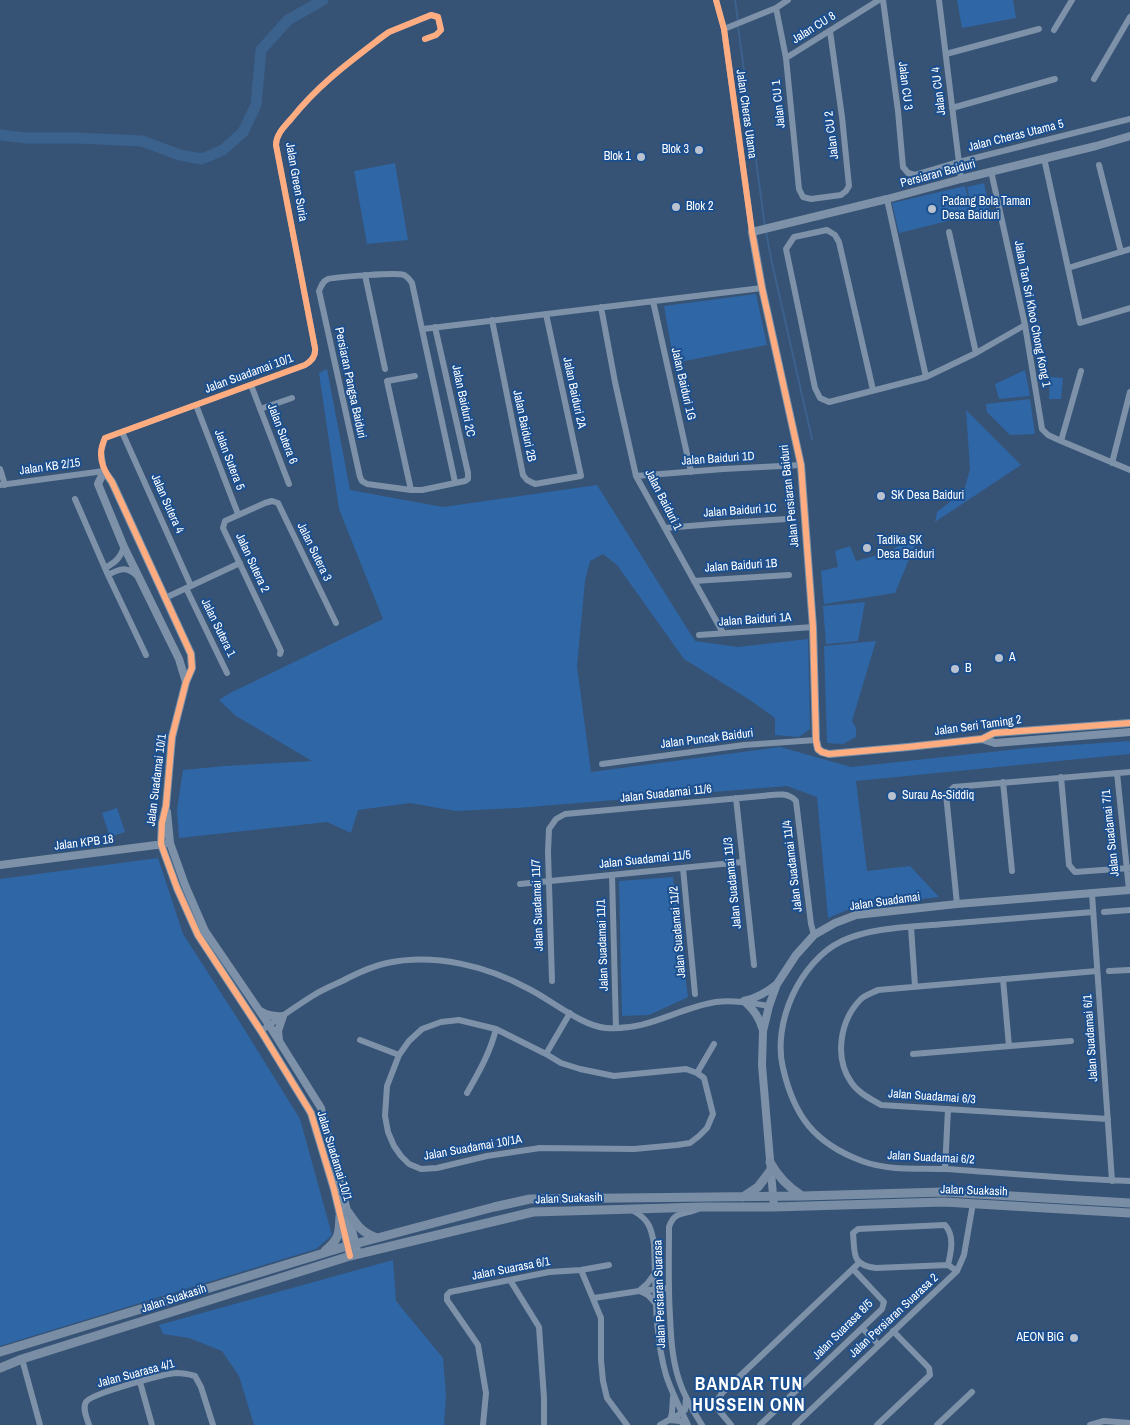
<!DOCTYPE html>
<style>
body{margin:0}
canvas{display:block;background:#365274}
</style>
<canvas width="1130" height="1425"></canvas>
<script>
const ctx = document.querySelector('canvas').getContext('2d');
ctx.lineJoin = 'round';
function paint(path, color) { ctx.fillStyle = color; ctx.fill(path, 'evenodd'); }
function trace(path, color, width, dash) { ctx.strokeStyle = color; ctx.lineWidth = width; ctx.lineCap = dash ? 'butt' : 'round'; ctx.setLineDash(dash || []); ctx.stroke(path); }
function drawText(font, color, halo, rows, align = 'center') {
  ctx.font = font + ' "Archivo Narrow",sans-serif'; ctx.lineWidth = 4; ctx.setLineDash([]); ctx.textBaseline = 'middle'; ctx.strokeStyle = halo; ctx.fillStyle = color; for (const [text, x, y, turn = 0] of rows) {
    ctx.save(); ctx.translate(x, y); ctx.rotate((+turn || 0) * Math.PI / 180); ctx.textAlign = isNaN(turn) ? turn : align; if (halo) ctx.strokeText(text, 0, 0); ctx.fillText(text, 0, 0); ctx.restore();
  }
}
paint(new Path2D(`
 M957,0h56l3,18 -54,10z
 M395,163l13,77 -41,4 -13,-73z
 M984,183l6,29 -17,4 -6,-29z
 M965,186l7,29 -73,18 -7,-30z
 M756,294l11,51 -93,18 -10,-57z
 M327,369l23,121 93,17 154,-22 98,156 43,6 70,-8 2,90 -11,8 -24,-2v-17l-25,-18 -66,-41 -67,-94 -14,-11 -13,7 -5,20 -8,85 14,106 189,-25 71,20 177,-19 102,-7v13l-274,27 11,90 43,-5 29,31 -64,7 -23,4 -24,10 -11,-121 -30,-11 -270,22 -61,3 -46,-8 -52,7 -7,23 -24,-11 -148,16 -2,-28 6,-40 42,-4 87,-5 -76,-45 -17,-16 11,-7 153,-74 -44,-110 -20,-136z
 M1025,370l5,26 -31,3 -4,-15z
 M1050,377l13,1 -2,21h-12z
 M1030,399l5,35 -25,1 -23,-23 -1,-8z
 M966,410l55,55 -86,57 2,-10 27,-21 6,-22z
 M920,533l-25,60 -71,11 -3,-33 17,-4 -3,-16 15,-5 6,15 32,-9z
 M865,602l-7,39 -32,3 -3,-38z
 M876,641l-24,80 4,7v9l-13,7 -16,-1 -3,-97z
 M117,808l8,24 -15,5 -8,-24z
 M158,858l25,76 58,90 59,95 32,116 -16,14 -316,97v-467z
 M673,877l15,120 -39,18 -27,1 -3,-135z
 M393,1260l3,41 47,57 3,37 -2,30h-190l-15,-49 -17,-25 -33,-13 -26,-4 -4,-9z`), '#2f66a5');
trace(new Path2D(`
 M735,0l3,21
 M738,26l27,201
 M766,232l6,31 40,176`), '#3b618d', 2);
trace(new Path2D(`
 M0,135l26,3h51l65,3 38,14 22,4 21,-9 20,-18 13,-27 5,-55 27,-30 35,-20`), '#3b618d', 11);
trace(new Path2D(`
 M716,0l8,29 28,203
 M883,0l15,111 5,56 5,6 7,2 44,-13 171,-43
 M939,0l22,179
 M776,8l10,50 13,131 4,8 8,2 30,-4 5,-4 3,-5 -7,-69 -12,-86
 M724,29l52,-21 12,-8
 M1054,30l18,-30
 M946,54l93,-25
 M786,58l93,-58
 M1094,79l36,-62
 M952,108l103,-29
 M1044,158l36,165 50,-15
 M1099,165l22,87
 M991,171l34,154 17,104 6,6 13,6 69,29
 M887,199l39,178
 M949,232l27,121
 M1068,268l62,-19
 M365,275l20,94
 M653,301l38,171
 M601,307l14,75 21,94 87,157
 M492,320l31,155 4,5 8,4 46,-8 -35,-162
 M435,327l33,146v6l-3,2 -43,9h-11l-44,-6 -5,-3 -2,-4 -41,-186c2,-5 4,-10 9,-12 9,-2 69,-7 76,-4 4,2 6,5 8,8l43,199
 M423,329l339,-41
 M251,385l38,99
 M873,390l-34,-148 -4,-7 -8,-5 -33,7 -8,12 29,139 5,10 9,4 97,-25 50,-24 49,-28
 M196,405l42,109
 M260,409l32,-11
 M122,432l69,154
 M1061,441l20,-70
 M1112,463l18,-71
 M0,469l5,16
 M636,476l87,-7 78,-4
 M0,485l104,-14 -3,-20 4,-13 200,-73c7,-4 11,-9 10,-17l-39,-203c0,-11 9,-19 15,-26 27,-34 57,-56 91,-82l7,-5 42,-17 7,2 3,13 -5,5 -11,4
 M411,490l-24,-109 28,-5
 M75,499l33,76 38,80
 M665,528l61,-5 61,-4
 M105,568c11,-6 15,-10 19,-21
 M108,575c11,-6 18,-9 28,0
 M694,581l95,-6
 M186,588l41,85
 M165,598l75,-35
 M699,635l114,-8
 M280,654l1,-3 -58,-123 2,-7 40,-18 7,-2 6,2 58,120
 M602,764l142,-19 72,-5
 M1117,773l12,117
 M1061,777l8,88 6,7 55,-4
 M1003,782l9,89
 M736,798l18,167
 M683,868l12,126
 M612,875l4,153
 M520,884l222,-22
 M1092,894l20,287
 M957,904l-11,-110 8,-7 176,-15
 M1093,912c-49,4 -99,8 -148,12 -33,3 -73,3 -103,17 -42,20 -70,82 -59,127 11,48 31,75 79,93 26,10 55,7 83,8 62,4 123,10 185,12
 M1104,912l26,-2
 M911,927l4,59
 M1097,971l-219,19c-6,3 -13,5 -17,9 -21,21 -27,58 -10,83 7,11 20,17 30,23l227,14
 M1109,971l21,-1
 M1003,979l6,67
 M552,981l-4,-129 1,-23 7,-10 9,-5 197,-18c12,-1 25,-5 34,5l15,123 3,11
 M459,1020l37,9 50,25 15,9 19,6 34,7 72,-7 11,4 7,5 9,36 -6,14 -8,8 -9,7 -13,2 -43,4 -94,-1 -53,8 -50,12 -16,1 -12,-5 -8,-8 -7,-10 -6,-14 -3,-16 2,-30 12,-31 10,-14 13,-12 19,-7z
 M261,1031c17,-12 35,-25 53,-36 11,-7 23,-11 34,-17 12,-6 25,-12 39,-15 48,-10 100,3 142,26 22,11 53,37 77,39 43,3 71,-20 110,-26 18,-2 35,1 53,4
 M360,1040l39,15
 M546,1054l24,-41
 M913,1054l158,-13
 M697,1073l17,-29
 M467,1093c12,-21 23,-40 29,-64
 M945,1169l3,-60
 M700,1208c-14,8 -25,1 -31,19 0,30 -1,59 1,89 1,22 2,43 9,64 5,16 14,31 23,45
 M632,1210c16,9 19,16 22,34 2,44 0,89 12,131 6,18 14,34 22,50
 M948,1265c3,-13 7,-29 -3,-40l-87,4 -5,4c2,21 -2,32 23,35l72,-3 9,6
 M581,1270l20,48v42l2,21 4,17 20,27
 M510,1280l29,47 5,71v27
 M640,1290l7,-6 9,-12
 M640,1291l8,4 9,10
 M594,1298l45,-7 30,-3
 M862,1328l17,17
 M22,1359l18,66
 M140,1382l12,43
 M670,1420l2,-7 1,-16
 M670,1420l10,1 6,4
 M89,1425c-2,-7 -7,-16 -3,-23 4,-8 77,-28 90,-29 7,0 12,1 19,3l6,11 12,38
 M483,1425l3,-32 -8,-48 -31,-45v-5l3,-3 99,-20 32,-2 28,-5
 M660,1425l22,-12 3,-3 1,-12
 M731,1425l-14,-17 1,-9 4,-6 137,-130
 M760,1425l122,-116 2,-7 -31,-33
 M795,1425l162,-154 7,-16 9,-52
 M877,1425l53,-50 -1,-7 -36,-37
 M937,1425l35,-33
 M1090,1425l14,-4 26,2`), '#7d92a8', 6);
trace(new Path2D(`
 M1130,136l-34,10 -135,33 -74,20 -135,33 10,56 39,177 12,162 3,113 2,9 4,3 7,2 79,-7 74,-8 12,-6 136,-10
 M104,471l8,11 79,172 1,14 -6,14 -14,55 -6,69 -4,17 -1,21 16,44 21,47 63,96 50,82 23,76 16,67
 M104,471l-6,13 26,63 55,112 7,23
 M982,739l13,4 135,-11
 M167,812l3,31 15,42 20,46 64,94 52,83 37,146
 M0,865l164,-21
 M744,1001c13,-3 22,-8 33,-17
 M744,1001c10,9 15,16 19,29
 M260,1011c8,5 14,6 23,5
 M279,1040l-1,-9 5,-15
 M774,1207l-12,-142 1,-34 6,-25 8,-22 19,-29 18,-20 21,-12 21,-8 101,-11 173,-14`), '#7d92a8', 8);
trace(new Path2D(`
 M770,1162c8,15 18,25 32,34
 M743,1197l15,-10 13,-17
 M348,1212c9,13 13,20 29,26
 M325,1251c15,-13 14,-17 15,-35
 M0,1352l347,-106 147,-39 36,-8 272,-3 142,-4 186,11
 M0,1368l22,-9 328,-103 183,-44 169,-5h72l170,-5 186,11`), '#798da4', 9);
trace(new Path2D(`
 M716,0l8,29 28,203 10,56 39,177 12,162 3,113 2,9 4,3 7,2 79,-7 74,-8 12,-6 136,-10
 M350,1256l-16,-67 -23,-76 -50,-82 -63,-96 -21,-47 -16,-44 1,-21 4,-17 6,-69 14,-55 6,-14 -1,-14 -79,-172c-10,-14 -15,-27 -7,-44l200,-73c7,-4 11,-9 10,-17l-39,-203c0,-11 9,-19 15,-26 27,-34 57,-56 91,-82l7,-5 42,-17 7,2 3,13 -5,5 -11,4`), '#ffac80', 6);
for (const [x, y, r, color] of [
 [699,150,5,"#b9c2ce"],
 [641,157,5,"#b9c2ce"],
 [676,207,5,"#b9c2ce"],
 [932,209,5,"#b9c2ce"],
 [881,496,5,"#b9c2ce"],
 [867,548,5,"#b9c2ce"],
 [999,658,5,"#b9c2ce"],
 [955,669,5,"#b9c2ce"],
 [892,796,5,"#b9c2ce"],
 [1074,1338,5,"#b9c2ce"]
]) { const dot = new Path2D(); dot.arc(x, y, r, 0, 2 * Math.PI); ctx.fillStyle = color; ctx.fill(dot); trace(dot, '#1b4f8f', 2); }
drawText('12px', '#fff', '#1b4f8f', [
 ["Jalan CU 8",814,28,-32],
 ["Jalan CU 3",905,86,83],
 ["Jalan CU 4",939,91,-97],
 ["Jalan CU 1",779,104,-96],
 ["Jalan Cheras Utama",746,114,82],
 ["Jalan CU 2",832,135,-97],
 ["Jalan Cheras Utama 5",1016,136,-14],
 ["Persiaran Baiduri",938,174,-15],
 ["Jalan Green Suria",296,182,80],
 ["Jalan Tan Sri Khoo Chong Kong 1",1032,314,79],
 ["Jalan Suadamai 10/1",249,374,-20],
 ["Persiaran Pangsa Baiduri",350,383,78],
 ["Jalan Baiduri 1G",683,384,77],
 ["Jalan Baiduri 2A",574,393,78],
 ["Jalan Baiduri 2C",463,401,78],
 ["Jalan Baiduri 2B",524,426,78],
 ["Jalan Sutera 6",282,434,69],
 ["Jalan Baiduri 1D",718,459,-4],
 ["Jalan Sutera 5",229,460,69],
 ["Jalan KB 2/15",50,467,-8],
 ["Jalan Persiaran Baiduri",790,496,-96],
 ["Jalan Baiduri 1",663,500,63],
 ["Jalan Sutera 4",167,504,66],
 ["Jalan Baiduri 1C",740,511,-4],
 ["Jalan Sutera 3",314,552,64],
 ["Jalan Sutera 2",252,563,65],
 ["Jalan Baiduri 1B",741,566,-4],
 ["Jalan Baiduri 1A",755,620,-4],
 ["Jalan Sutera 1",218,628,64],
 ["Jalan Seri Taming 2",978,726,-8],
 ["Jalan Puncak Baiduri",707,739,-7],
 ["Jalan Suadamai 10/1",157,780,-83],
 ["Jalan Suadamai 11/6",666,794,-6],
 ["Jalan Suadamai 7/1",1111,833,-96],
 ["Jalan KPB 18",84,843,-7],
 ["Jalan Suadamai 11/5",645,860,-6],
 ["Jalan Suadamai 11/4",793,866,-97],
 ["Jalan Suadamai 11/3",733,883,-96],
 ["Jalan Suadamai",885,902,-8],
 ["Jalan Suadamai 11/7",538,905,-92],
 ["Jalan Suadamai 11/2",678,932,-95],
 ["Jalan Suadamai 11/1",603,945,-92],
 ["Jalan Suadamai 6/1",1091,1038,-94],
 ["Jalan Suadamai 6/3",932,1097,4],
 ["Jalan Suadamai 10/1A",473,1148,-10],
 ["Jalan Suadamai 10/1",334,1156,73],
 ["Jalan Suadamai 6/2",931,1158,3],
 ["Jalan Suakasih",974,1191,2],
 ["Jalan Suakasih",569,1199,-2],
 ["Jalan Suarasa 6/1",511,1269,-11],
 ["Jalan Persiaran Suarasa",660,1294,-92],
 ["Jalan Suakasih",174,1299,-18],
 ["Jalan Persiaran Suarasa 2",894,1316,-43],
 ["Jalan Suarasa 8/5",843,1330,-45],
 ["Jalan Suarasa 4/1",136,1374,-15]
]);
drawText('12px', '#fff', '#1b4f8f', [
 ["Blok 3",689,150,"right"],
 ["Blok 1",631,157,"right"],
 ["Padang Bola Taman",942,202],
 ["Desa Baiduri",942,216],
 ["Blok 2",686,207],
 ["SK Desa Baiduri",891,496],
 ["Tadika SK",877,541],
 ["Desa Baiduri",877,555],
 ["A",1009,658],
 ["B",965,669],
 ["Surau As-Siddiq",902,796],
 ["AEON BiG",1064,1338,"right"]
], 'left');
ctx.letterSpacing = '1px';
drawText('bold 18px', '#fff', '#1b4f8f', [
 ["BANDAR TUN",749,1385],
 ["HUSSEIN ONN",749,1406]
]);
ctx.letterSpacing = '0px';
</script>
